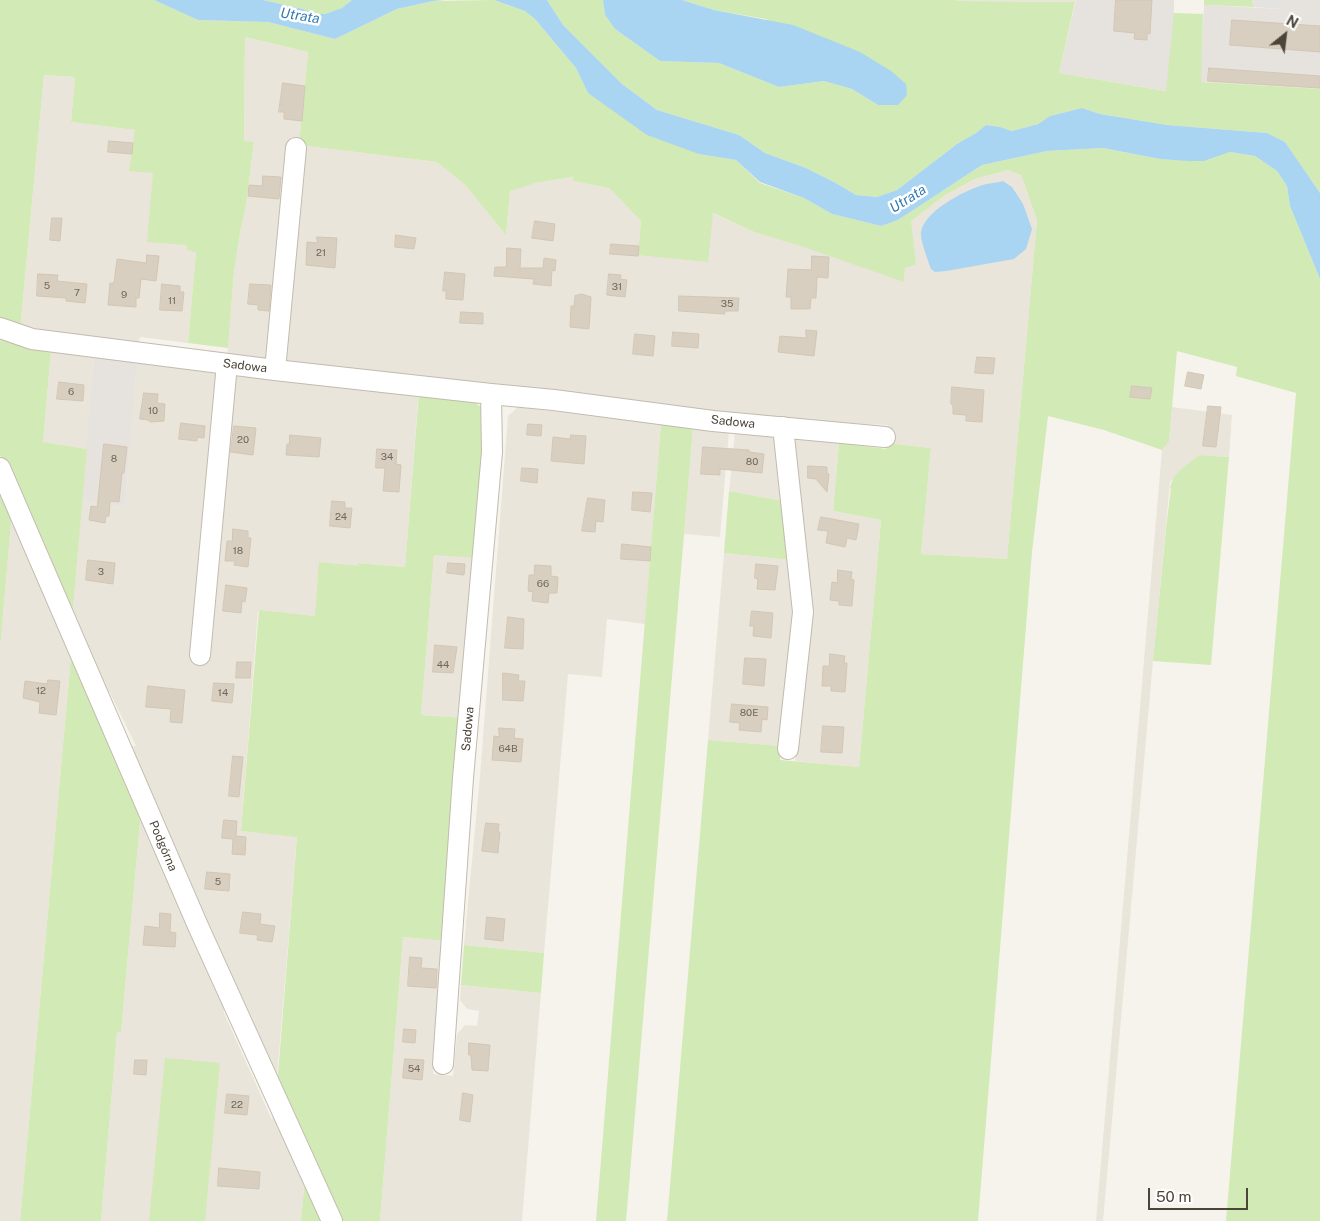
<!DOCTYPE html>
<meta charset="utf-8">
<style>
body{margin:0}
#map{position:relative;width:1320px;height:1221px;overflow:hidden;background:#f6f3ec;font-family:"Public Sans",sans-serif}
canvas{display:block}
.north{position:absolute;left:1260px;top:10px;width:50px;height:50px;-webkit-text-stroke:4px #fff;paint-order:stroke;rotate:29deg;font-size:14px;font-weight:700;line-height:20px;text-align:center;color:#4b4439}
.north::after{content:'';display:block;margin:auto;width:18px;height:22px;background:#4b4439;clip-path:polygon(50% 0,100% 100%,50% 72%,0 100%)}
.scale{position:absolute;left:1148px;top:1188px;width:100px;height:22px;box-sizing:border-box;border:2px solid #4b4439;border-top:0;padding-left:6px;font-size:15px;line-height:18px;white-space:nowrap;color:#4b4439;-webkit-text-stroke:4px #fff;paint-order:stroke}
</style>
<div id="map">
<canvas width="1320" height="1221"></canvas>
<div class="north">N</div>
<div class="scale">50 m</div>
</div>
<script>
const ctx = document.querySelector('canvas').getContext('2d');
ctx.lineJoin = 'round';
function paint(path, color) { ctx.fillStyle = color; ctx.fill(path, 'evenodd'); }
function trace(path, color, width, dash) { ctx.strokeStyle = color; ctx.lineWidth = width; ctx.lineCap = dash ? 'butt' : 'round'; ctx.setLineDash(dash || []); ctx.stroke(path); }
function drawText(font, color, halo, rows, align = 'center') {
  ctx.font = font + ' "Public Sans",sans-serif'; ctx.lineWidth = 5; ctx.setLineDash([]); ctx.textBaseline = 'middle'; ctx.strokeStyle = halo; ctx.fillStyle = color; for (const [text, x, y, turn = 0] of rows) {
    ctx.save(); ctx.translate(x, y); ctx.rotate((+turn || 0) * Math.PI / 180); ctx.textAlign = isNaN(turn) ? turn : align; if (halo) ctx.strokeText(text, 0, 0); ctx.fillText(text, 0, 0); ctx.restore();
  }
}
paint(new Path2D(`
 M953,0h123l-1,2 -119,-1z
 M245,37l63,15 -9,93 138,17 28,23 41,50 4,-44 6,-3 19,-5 39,-6 -1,4 36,7 32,33 -3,33 74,-41 42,19 35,9 115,40 1,-13 11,-3 -6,-44 35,-26 30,-16 33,-9 13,5 16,45 -30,339 -86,-5 10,-106 -44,-5 1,-18 -98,-4 -520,-59 -43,-3 7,-87 6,-39 6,-28 8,-62 -10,-1z
 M44,75l31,2 -4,45 64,8 18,43 34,72 9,6 -8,92 -48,-6 -2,10 -118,-17z
 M51,351l43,5 -7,93 -44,-7z
 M137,359l93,8 49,7 -1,7 93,10 1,-7 47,5 -14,178 -46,-4 -1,3 -43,50 -57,-5 -17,220 56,5 -21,253 -147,-343h7l-27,-55 -1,10 -36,-82 10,-118 43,6z
 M518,407l143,17 -16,200 -38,-5 -5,58 -34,-3 -24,279 -80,-8 16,-169 28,-360z
 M1172,407l60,8 -3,42 -30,-2 -29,27 -17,179 -50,560h-7l66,-771 7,-8z
 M693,428l36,3 -9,106 -36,-3z
 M735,432l41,5 7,64 -54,-10z
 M791,438l48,5 -6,68 48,9 -22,247 -64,-6 15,-168z
 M12,511l60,135 -52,575h-20v-571z
 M724,553l66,7 3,47 -13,139 -72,-6z
 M434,554l43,4 -13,160 -43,-3z
 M141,811l83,195v7l48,107 2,-7 31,66 -4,42h-200l16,-189h4z
 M403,937l43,4 -13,133 20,2 4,-42 8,-9 12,1 2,-15 -12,-2 -7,-9 1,-15 80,8 -19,228h-142z`), '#eae5da');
paint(new Path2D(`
 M1076,0h98v21l-7,70 -108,-18z
 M1282,0h38v89l-120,-7 4,-77 77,4z
 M94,356l43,6 -12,145 -43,-6z`), '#e6e2dd');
paint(new Path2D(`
 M0,0h154l44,20 70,2 67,17 62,-30 36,-8 61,-1 31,11 10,8 41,49 12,25 111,61 37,6 24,23 44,15 28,16 49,12 17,-6 84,-55 65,-14 56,-3 57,11 44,2 26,-9 25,4 22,15 10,15 3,20 30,73v942h-94l70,-828 -60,-17 1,-9 -60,-16 -8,91 -7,8 -58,-20 -56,-14 -16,136 -54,669h-311l41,-481 72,6v14l79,7 22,-247 -48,-9 6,-68 47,6 1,-6 44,5 -10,106 86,5 30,-339 -16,-45 -13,-5 -33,9 -30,16 -34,26 5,44 -11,3 -1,14 -100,-35 -50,-15 -41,-19 -5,49 -70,-7 3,-34 -32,-33 -36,-7v-4l-38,6 -25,8 -4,44 -41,-50 -28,-23 -138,-17 9,-93 -63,-15 -1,104 10,1 -8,63 -6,28 -6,39 -6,76 -40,-5 8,-91 -9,-2v-5l-40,-3 6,-69 -24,-2 6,-41 -64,-8 4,-45 -31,-2 -24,255 -20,-7z
 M263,0h89l-10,8 -17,6h-12l-10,-5z
 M547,0h56l2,15 10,14 45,32 59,2 60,24 45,-6 28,8 26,16h20l-132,-86 -52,-9 -32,-10h274v1l119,1 -16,71 107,18 8,-78 29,1 -2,68 119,7v104l-35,-51 -18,-9 -100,-8 -67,-11 -18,-6 -32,8 -12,8 -26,7 -12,-4 -14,-2 -10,8 -19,11 -60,46 -20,7 -21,-2 -22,-13 -28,-14 -41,-15 -26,-18 -82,-25 -35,-26 -59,-59z
 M1204,0h48l2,7 -50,-2z
 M0,340l24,7 27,4 -8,91 44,7 -15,170 -72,-164z
 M419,393c24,2 51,0 67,19l-9,146 -43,-3 -13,160 43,3 -18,223 -43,-4 -23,284h-43l-60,-134 20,-250 -56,-6 18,-221 56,6 4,-54 39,4v-3l47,4z
 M661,424l32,4 -67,793h-30z
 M1199,455l30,2 -18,208 -58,-4 13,-133 5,-40 -1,1c2,-17 17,-23 29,-34z
 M0,483l12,28 -12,139z
 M729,491l54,10 7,59 -66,-7z
 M72,646l69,165 -20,221h-4l-16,189h-81z
 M464,945l80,8 -3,40 -80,-8z
 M165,1058l55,5 -15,158h-56z
 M305,1179l18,42h-22z`), '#d2eab5');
paint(new Path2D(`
 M1252,0h30v9l-28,-2z`), '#e5e3e0');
paint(new Path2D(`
 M154,0h109l40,9 10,5h12l17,-6 10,-8h93l-12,1 -36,8 -62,30 -67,-17 -70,-2z
 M494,0h53l16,25 59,59 35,26 82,25 26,18 41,15 28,14 22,13 21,2 20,-7 60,-46 19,-11 10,-8 14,2 12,4 26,-7 12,-8 32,-8 18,6 67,11 100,8 18,9 35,51v86l-30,-73 -3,-20 -10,-15 -22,-15 -25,-4 -26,9h-15l-29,-2 -57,-11 -56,3 -65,14 -84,55 -17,6 -49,-12 -28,-16 -44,-16 -24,-22 -37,-6 -52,-19 -59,-42 -12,-25 -41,-49 -10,-8z
 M603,0h79l32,10 79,15 67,27 31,19 15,13 1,11 -9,10h-20l-26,-16 -28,-8 -45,6 -60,-24 -59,-2 -45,-32 -10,-14z
 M1003,181l9,6 11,17 9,25 -6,20 -12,10 -68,12 -11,1 -4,-3c-3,-9 -11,-29 -10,-37 4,-21 41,-40 59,-46 7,-3 16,-3 23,-5z`), '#a9d4f2');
const building = new Path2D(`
 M1116,0h36l-2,34 -3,-1v7l-13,-1 1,-6 -21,-2z
 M1232,20l88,6v26l-90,-7z
 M1209,68l111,8v12l-112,-7z
 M283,83l22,3 -3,35 -18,-2v-7h-5z
 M109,141l24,2 -1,11 -24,-2z
 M263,176l18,1 -2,22 -31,-3 1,-11 13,1z
 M52,218h10l-2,23 -10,-1z
 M535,221l20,3 -2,17 -21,-3z
 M396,235l20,3 -2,11 -19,-2z
 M317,237l20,1 -2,30 -29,-3 1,-23 10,1z
 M611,244l28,2 -1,10 -28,-2z
 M507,248l14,1 -1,19h23l1,-10 12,2 -1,11 -3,-1 -1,16 -18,-2 1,-5 -40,-3 1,-9h11z
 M147,255l12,1 -3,25 -15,-2 -2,19h-3v9l-28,-2 2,-22h4l3,-24 29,4z
 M812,256l17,1 -1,21 -11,-1 -1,21h-5l-1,11h-19v-12h-5l2,-28 23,1z
 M445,272l20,2 -2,26 -17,-1v-8h-3z
 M38,274l20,1 -1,6 30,3 -2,19 -19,-2v-3l-29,-2z
 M609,274l12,1 -1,4 7,1 -2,17 -18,-2z
 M162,284l18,2v6h4l-2,19 -22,-1z
 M250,284l21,1 -2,26 -11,-1v-5l-10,-1z
 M582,294l9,3 -2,32 -19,-2 1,-21h3l1,-10z
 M679,296l60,2 -1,13h-13v3l-46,-3z
 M461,312l22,1v11l-23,-1z
 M806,330l11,1 -3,25 -36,-4 2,-16 26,2z
 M673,332l26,2 -1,14 -26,-2z
 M635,334l20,2 -2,20 -20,-2z
 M977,357l18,1 -2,16 -18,-1z
 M1188,372l16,3 -3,14 -16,-3z
 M59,382l25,3 -1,16 -26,-2z
 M1132,386l20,2 -2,11 -20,-2z
 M952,387l32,3 -2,32 -16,-1v-6l-13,-1v-8l-2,-2z
 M144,393l14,1 -1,9 8,1 -1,17 -14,1 -2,-2 -8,-1z
 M1208,406l13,1 -5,40 -13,-1z
 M181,423l24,3 -1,12 -7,-1v4l-18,-2z
 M528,424l14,1 -1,11 -14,-1z
 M234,426l22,2 -3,27 -22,-3z
 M290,435l31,3 -2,19 -33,-2 1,-11h2z
 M571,435l15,1 -2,28 -33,-3 2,-24 17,2z
 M104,444l23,3 -3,26h-2l-3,29 -9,-1 -1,15h-3l-1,7 -16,-3 2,-14 6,1z
 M703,447l46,3v2l15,2 -2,19 -42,-4v6l-19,-1z
 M377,449l20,1 -1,14 5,1 -2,27 -16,-1 2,-23h-9z
 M808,466l19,1v6l2,1 -2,18 -11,-13 -8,-1z
 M522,468l16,1 -1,14 -16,-2z
 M633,492l19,1 -2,19 -18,-2z
 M588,498l17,2 -2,22 -7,-1 -1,11 -13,-1z
 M332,501l13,1v6h7l-2,20 -20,-2z
 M821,517l38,7 -3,16 -9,-2 -2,9 -19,-4 2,-12 -10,-1z
 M233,529l15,2v7h3l-3,29 -14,-2 1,-4h-10l2,-20h5z
 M622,544l29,3 -1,14 -29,-2z
 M88,560l27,3 -2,21 -27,-4z
 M448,563l17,1 -1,11 -17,-2z
 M756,564l22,2 -3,24 -18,-1 1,-10 -3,-1z
 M535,565l16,1v10l7,1 -1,16h-8l-1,10 -16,-2 1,-9 -5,-1 1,-16h5z
 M838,570l14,2 -1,7 3,1 -2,26 -13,-1v-4l-9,-1 2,-18 5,1z
 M226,585l21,3 -2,14 -3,-1 -1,12 -18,-2z
 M752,611l21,2 -2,25 -18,-2 1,-10h-4z
 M508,617l16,2 -1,30 -18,-1z
 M435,645l22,2 -4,26 -20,-1z
 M830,654l15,2 -1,7h3l-2,29 -14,-1v-5h-9l1,-20h6z
 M745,658l21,1 -2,27 -21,-2z
 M237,662h14l-1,16h-14z
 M503,673l16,2 -1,6h7l-2,20 -20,-1z
 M48,680l12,1 -4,34 -17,-2 1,-11 -17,-4 2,-17 22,3z
 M214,683l20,1 -2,19 -20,-2z
 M148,686l37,4 -3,33 -12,-1 1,-13 -25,-2z
 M732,704l36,3 -1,13 -5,-1 -1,13 -22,-2 1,-7 -10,-1z
 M823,726l21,1 -2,26 -21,-1z
 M499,728l16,1 -1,9 9,1 -2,23 -29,-2 2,-24 5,1z
 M233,756l10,1 -4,40 -10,-1z
 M224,820l13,1 -1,15 10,1 -1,18 -13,-1 1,-15 -11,-1z
 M486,823l13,1 -1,8h2l-2,21 -16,-2z
 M207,872l23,2 -1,17 -24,-2z
 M243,912l18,2 -1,10 15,2 -3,16 -15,-2 1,-5 -18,-2z
 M160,913l11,1 -1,18 6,1 -1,14 -32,-2 2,-19 14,2z
 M487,917l18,2 -2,22 -18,-2z
 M410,957l12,1 -1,10 16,1 -1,19 -28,-2z
 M404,1029l12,1 -1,13 -12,-1z
 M469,1043l21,2 -2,26 -16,-1 -1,-15h-2z
 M405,1059l19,1 -2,20 -19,-2z
 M135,1060h12l-1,15 -12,-1z
 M463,1093l10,2 -3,27 -10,-2z
 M227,1094l22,2 -2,19 -22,-2z
 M219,1168l41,4 -1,17 -41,-3z`);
paint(building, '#d8cfc1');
trace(building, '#d3c7b4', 1);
const minor = new Path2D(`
 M0,328l32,11 243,31 216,24 63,6 159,21 172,16
 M275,370l21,-222
 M783,427l20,185 -15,137
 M0,468l198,458 134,295
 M200,655l27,-291
 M443,1064l20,-286 29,-326 -1,-58`);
trace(minor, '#c2bbae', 22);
trace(minor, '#fff', 20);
drawText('10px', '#6e675b', null, [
 ["21",321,253],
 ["5",47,286],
 ["31",617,287],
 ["7",77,293],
 ["9",124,295],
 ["11",172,301],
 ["35",727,304],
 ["6",71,392],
 ["10",153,411],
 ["20",243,440],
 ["34",387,457],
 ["8",114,459],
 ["80",752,462],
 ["24",341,517],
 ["18",238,551],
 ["3",101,572],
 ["66",543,584],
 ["44",443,665],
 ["12",41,691],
 ["14",223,693],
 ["80E",749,713],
 ["64B",508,749],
 ["5",218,882],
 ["54",414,1069],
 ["22",237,1105]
]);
drawText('12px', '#4b4439', '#fff', [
 ["Sadowa",245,366,7],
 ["Sadowa",733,422,6],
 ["Sadowa",468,729,-85],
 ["Podgórna",163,846,67]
]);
drawText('italic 14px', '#2e7ab2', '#fff', [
 ["Utrata",300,16,9],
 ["Utrata",908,199,-32]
]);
</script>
